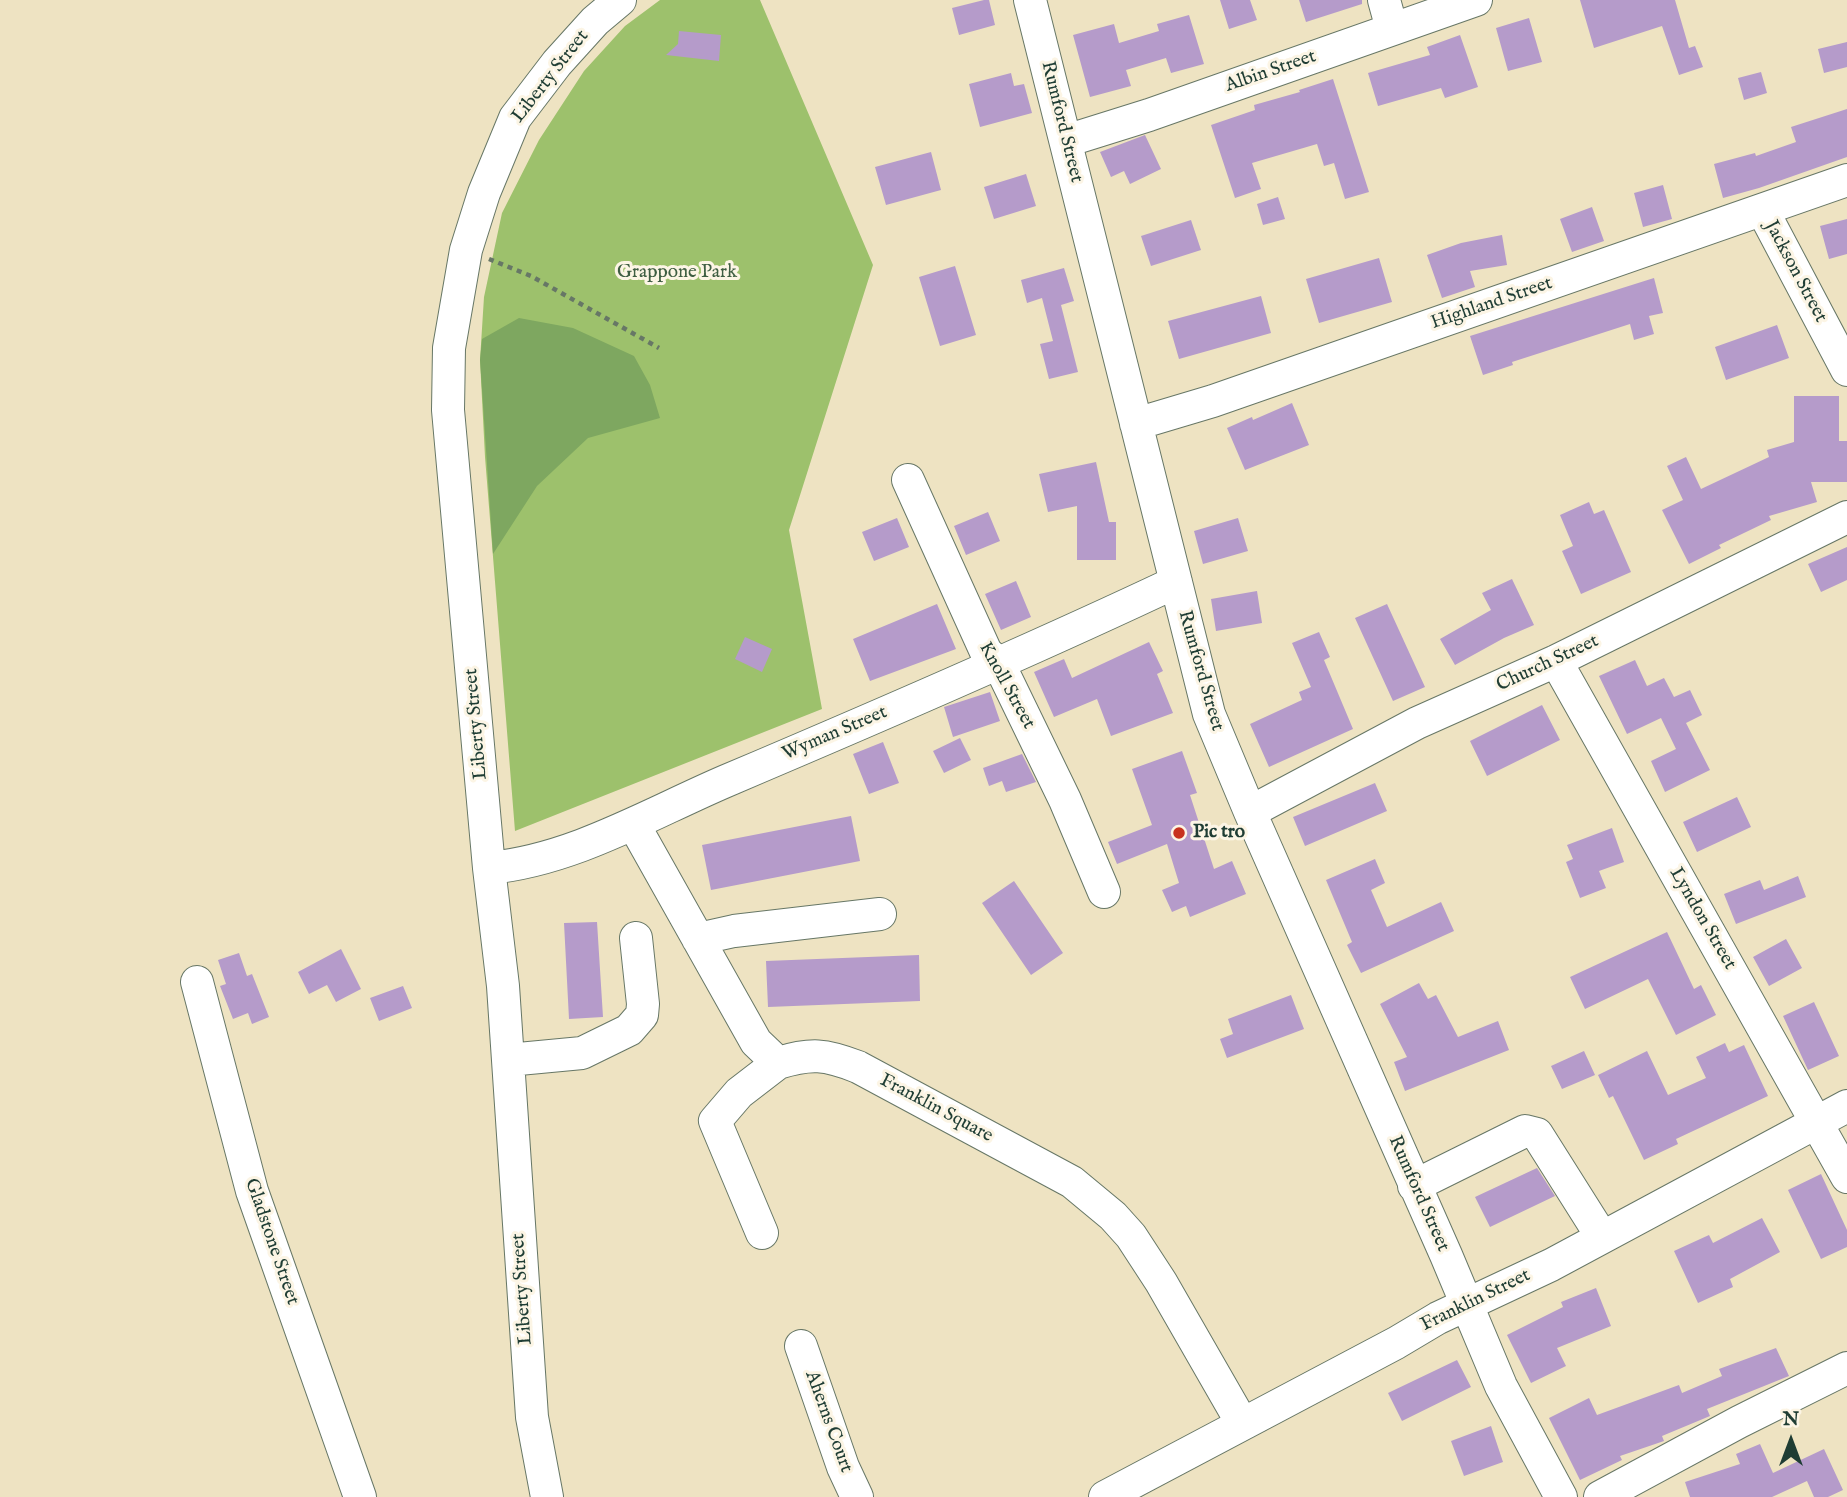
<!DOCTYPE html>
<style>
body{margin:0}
#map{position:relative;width:1847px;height:1497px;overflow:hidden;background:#eee3c2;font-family:"IM FELL English",serif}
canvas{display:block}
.north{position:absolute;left:1756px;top:1406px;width:70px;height:70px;-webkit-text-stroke:5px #fcf5e5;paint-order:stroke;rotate:0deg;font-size:19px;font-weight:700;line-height:28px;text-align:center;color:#1f3d34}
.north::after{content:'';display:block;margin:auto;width:24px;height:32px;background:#1f3d34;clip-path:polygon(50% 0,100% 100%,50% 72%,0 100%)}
</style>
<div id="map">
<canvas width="1847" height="1497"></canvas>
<div class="north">N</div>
</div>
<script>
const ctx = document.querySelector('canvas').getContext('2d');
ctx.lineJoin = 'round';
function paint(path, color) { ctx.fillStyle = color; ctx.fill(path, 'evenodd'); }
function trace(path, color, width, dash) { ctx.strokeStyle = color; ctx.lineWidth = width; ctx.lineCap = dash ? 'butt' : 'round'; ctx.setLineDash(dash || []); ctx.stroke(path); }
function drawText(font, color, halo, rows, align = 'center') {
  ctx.font = font + ' "IM FELL English",serif'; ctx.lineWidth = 6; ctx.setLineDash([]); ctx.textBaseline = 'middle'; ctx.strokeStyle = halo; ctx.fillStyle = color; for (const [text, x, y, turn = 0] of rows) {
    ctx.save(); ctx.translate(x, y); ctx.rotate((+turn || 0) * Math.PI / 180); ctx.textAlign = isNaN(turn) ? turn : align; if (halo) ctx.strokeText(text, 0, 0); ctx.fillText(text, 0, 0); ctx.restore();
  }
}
paint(new Path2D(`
 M660,0h100l113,265 -84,265 33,179 -307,122 -30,-374 -5,-97 4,-63 18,-84 37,-73 45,-69 41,-45z`), '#9dc16c');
paint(new Path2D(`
 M519,318l54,10 61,28 16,29 10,33 -72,20 -51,48 -44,68 -13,-194 2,-21z`), '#7ea760');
paint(new Path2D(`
 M984,0h5l6,25 -36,10 -7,-27z
 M1220,0h30l7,20 -28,9z
 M1299,0h63v4l-56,18z
 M1580,0h95l14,48 6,-2 8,21 -24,8 -17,-49 -68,22z
 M1189,15l15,49 -33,9 -5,-15 -40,12 5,16 -41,11 -17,-62 41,-11 5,19 40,-12 -2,-7z
 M1529,18l13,44 -34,9 -12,-43z
 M679,31l42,4 -2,26 -53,-6 12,-11z
 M1460,35l18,52 -33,11 -4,-10 -63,18 -10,-33 62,-18 -3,-8z
 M1847,42v25l-23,6 -6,-24z
 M1761,72l6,21 -23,7 -6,-22z
 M1011,73l3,13 10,-2 8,29 -52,14 -11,-43z
 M1333,79l36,113 -24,7 -11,-36 -10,3 -7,-22 -65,19 9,26 -26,9 -24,-73 44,-15 -1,-5 46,-13 -1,-2z
 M1847,109v48l-88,31 -36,10 -9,-34 41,-11 1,3 40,-14 -5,-15z
 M1145,135l16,34 -31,15 -6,-13 -13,6 -11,-25z
 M931,152l10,38 -55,15 -11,-38z
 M1026,174l10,32 -42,13 -10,-32z
 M1663,185l9,34 -29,8 -9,-34z
 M1278,197l7,22 -22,6 -6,-21z
 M1592,207l12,34 -32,11 -12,-33z
 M1847,219v35l-18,5 -9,-33z
 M1191,220l10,30 -50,16 -10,-30z
 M1502,235l5,30 -37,6 5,16 -33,11 -15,-43 34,-12z
 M1379,258l13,44 -73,21 -13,-44z
 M955,266l21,69 -36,11 -21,-69z
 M1064,268l10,33 -13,4 17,67 -29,7 -9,-35 13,-3 -11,-43 -15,5 -6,-23z
 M1654,278l9,35 -14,3 5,18 -20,6 -4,-16 -118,38 1,3 -30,10 -13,-39z
 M1261,296l10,37 -92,26 -11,-38z
 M1777,325l12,33 -63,22 -11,-33z
 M1794,396h45v45h8v41h-36l6,20 -48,14 2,4 -52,25 2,3 -32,16 -27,-54 21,-10 -16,-34 19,-9 15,32 68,-32 -2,-7 27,-8z
 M1292,403l17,42 -64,25 -18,-42 25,-11 1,3z
 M1096,462l13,60h7v38h-39v-54l-29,6 -9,-38z
 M1589,502l5,12 10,-4 27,62 -50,22 -19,-43 11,-5 -13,-31z
 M988,512l12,29 -34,14 -12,-29z
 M897,518l12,29 -35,14 -12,-29z
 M1238,518l10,33 -45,13 -9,-33z
 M1847,547v33l-26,12 -13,-28z
 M1512,579l22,46 -30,13 -49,27 -15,-26 51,-29 -9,-17z
 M1016,581l15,36 -30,13 -16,-36z
 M1257,591l5,32 -46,8 -5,-32z
 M937,604l19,45 -86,32 -17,-42z
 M1387,604l38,83 -32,14 -38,-83z
 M1319,632l11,25 -6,3 29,69 -84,38 -19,-43 52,-24 -3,-8 12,-5 -19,-44z
 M745,637l27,12 -10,23 -27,-13z
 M1149,642l14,29 -6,3 16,39 -62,23 -14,-37 -43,18 -20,-45 30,-13 8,19z
 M1635,660l12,26 17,-8 10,19 16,-7 12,25 -16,8 24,47 -45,22 -14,-31 25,-12 -15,-31 -34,16 -28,-58z
 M990,692l10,29 -47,16 -9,-30z
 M1542,705l18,35 -73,36 -17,-35z
 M960,738l11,22 -27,13 -11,-22z
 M883,742l16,41 -30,11 -16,-40z
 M1182,751l15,42 -7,2 24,74 18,-8 14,33 -56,23 -4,-11 -14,6 -10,-22 17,-7 -12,-39 -50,20 -9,-22 44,-17 -20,-56z
 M1022,754l14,28 -30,10 -4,-11 -13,5 -6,-18z
 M1375,783l12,28 -82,35 -12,-29z
 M1737,797l14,30 -54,25 -14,-30z
 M851,816l9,45 -149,29 -9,-45z
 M1612,828l12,34 -25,9 7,17 -26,10 -14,-36 7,-3 -6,-14z
 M1375,859l10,24 -14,7 16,37 54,-25 13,29 -93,42 -14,-28 5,-3 -26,-62z
 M1798,876l8,21 -70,27 -12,-30 36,-14 4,10z
 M1014,881l49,72 -32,22 -49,-72z
 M597,922l6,95 -34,2 -5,-96z
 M1667,932l27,57 7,-4 15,30 -40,20 -28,-56 -63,30 -15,-32z
 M1786,939l16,29 -33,18 -16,-29z
 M341,949l20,40 -25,13 -9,-17 -18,9 -11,-22z
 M239,953l8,23 5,-2 17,43 -17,7 -4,-11 -15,6 -13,-33 6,-2 -8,-24z
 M919,955l1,46 -152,6 -2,-46z
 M1419,983l9,16 8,-4 22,42 40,-16 11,29 -104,41 -11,-29 13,-5 -27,-53z
 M403,986l9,22 -33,13 -9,-23z
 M1291,995l13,34 -77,29 -7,-19 13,-5 -5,-15z
 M1814,1002l25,54 -31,14 -25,-54z
 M1725,1043l4,9 15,-7 24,51 -92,43 2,5 -34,16 -31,-64 -4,2 -11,-23 49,-24 21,44 38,-17 -10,-21z
 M1584,1051l11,24 -33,14 -11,-23z
 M1537,1168l18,28 -65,31 -15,-30z
 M1821,1174l26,56v17l-26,12 -33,-69z
 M1762,1218l18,34 -50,27 3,8 -35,16 -24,-52 35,-16 4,8z
 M1596,1288l15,38 -54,22 9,18 -35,17 -24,-48 56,-28 -2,-5z
 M1776,1348l13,28 -82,33 3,7 -48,20 2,5 -44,15 2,4 -42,20 -31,-62 40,-20 8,17 82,-30 3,8 40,-17 -3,-7z
 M1457,1360l14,27 -69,34 -14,-28z
 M1491,1426l12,36 -39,14 -13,-35z
 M1760,1444l13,29 51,-24 19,41 -15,7h-14l-7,-16 -35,16h-82l-5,-15 55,-18 -4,-10z`), '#b59bca');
const minor = new Path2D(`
 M1030,0l179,714 41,98 196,443 55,131 60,111
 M1384,0l8,29
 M1066,141l83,-26 327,-115
 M1763,211l84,159
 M1136,424l77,-23 634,-221
 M908,480l78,172 13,12 66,136 39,92
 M1556,661l291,516
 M1250,812l167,-89 139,-62 291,-144
 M634,825l122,217 22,21c33,-10 47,-9 80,4l214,115 41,34 18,20 30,46 81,141
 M489,868c84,-8 160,-54 237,-87 151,-64 302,-129 450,-199
 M698,939l36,-8 146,-17
 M197,982l55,209 108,306
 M508,1060l74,-7 47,-23 13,-15 1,-11 -7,-66
 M1414,1186l111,-55 12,3 65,103
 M762,1233l-47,-112 24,-28 39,-30
 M801,1346l42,121 14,30
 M547,1497l-15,-80 -29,-431 -14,-118 -41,-458 1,-62 17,-98 18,-57 31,-75 42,-55 38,-42 25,-21
 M1105,1497l291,-154 42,-25 113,-53 296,-159
 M1600,1497l139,-75 108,-54`);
trace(minor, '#677766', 34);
trace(new Path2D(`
 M489,259l42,17 128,72`), '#677766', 4.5, [5, 5]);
trace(minor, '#fff', 32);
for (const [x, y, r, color] of [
 [1179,833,7,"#c8321e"]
]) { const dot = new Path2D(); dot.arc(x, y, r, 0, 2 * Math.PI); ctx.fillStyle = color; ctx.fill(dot); trace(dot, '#fcf5e5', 2.5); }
drawText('19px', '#1f3d34', '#fcf5e5', [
 ["Albin Street",1271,72,-19],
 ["Liberty Street",551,77,-52],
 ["Rumford Street",1061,122,76],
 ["Jackson Street",1795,272,62],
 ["Highland Street",1492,304,-19],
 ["Church Street",1548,664,-25],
 ["Rumford Street",1200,671,74],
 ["Knoll Street",1006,686,61],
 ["Liberty Street",477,724,-95],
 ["Wyman Street",835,734,-23],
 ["Lyndon Street",1702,919,60],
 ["Franklin Square",936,1109,28],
 ["Rumford Street",1418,1194,66],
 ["Gladstone Street",271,1242,71],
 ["Liberty Street",523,1289,-94],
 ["Franklin Street",1476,1301,-26],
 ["Aherns Court",828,1422,70]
]);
drawText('19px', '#3e5e42', '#fcf5e5', [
 ["Grappone Park",677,273]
]);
drawText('bold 19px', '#1f3d34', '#fcf5e5', [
 ["Pic tro",1193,833]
], 'left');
</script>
